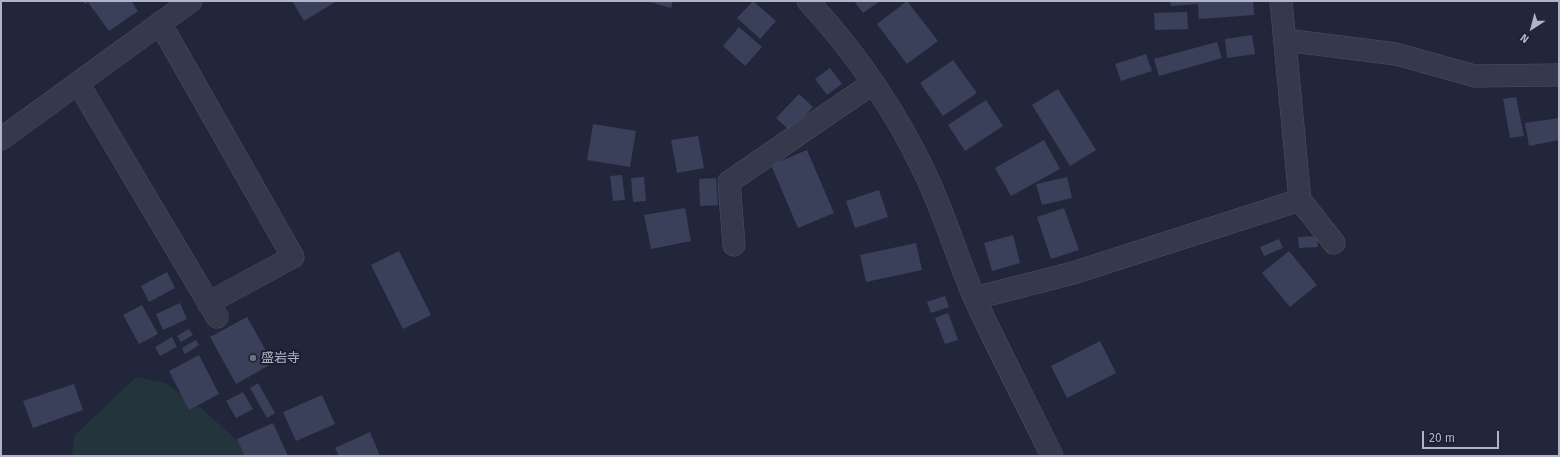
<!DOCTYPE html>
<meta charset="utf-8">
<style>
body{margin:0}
#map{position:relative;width:1560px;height:457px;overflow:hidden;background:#21263b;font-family:"Fira Sans",sans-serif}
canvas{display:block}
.frame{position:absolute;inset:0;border:2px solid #afb4c7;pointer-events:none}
.north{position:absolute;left:1512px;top:8px;width:40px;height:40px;-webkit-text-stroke:3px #1a1e30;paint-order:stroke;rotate:216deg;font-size:11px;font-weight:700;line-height:16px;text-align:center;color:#afb4c7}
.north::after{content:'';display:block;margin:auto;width:14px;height:18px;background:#afb4c7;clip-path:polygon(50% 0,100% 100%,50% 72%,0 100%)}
.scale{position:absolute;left:1422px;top:431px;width:77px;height:18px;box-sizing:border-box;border:2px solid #afb4c7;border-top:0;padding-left:5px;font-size:12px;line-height:14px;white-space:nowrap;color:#afb4c7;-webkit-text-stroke:3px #1a1e30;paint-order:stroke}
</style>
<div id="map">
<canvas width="1560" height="457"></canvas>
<div class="frame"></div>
<div class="north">N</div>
<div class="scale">20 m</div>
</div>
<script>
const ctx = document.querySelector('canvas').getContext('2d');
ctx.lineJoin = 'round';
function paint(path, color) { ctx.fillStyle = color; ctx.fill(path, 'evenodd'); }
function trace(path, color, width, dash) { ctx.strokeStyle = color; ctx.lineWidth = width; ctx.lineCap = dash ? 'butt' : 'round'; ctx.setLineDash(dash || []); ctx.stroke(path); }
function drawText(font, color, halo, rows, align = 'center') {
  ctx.font = font + ' "Fira Sans","Noto Sans JP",sans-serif'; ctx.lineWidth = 4; ctx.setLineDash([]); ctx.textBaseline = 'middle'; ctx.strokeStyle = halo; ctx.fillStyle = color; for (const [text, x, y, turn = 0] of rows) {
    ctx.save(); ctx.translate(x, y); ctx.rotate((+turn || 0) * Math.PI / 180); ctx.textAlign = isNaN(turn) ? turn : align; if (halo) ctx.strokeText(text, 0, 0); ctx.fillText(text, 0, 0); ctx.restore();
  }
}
paint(new Path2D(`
 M136,377l30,6 36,26 53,47h-183l2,-20z`), '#23343c');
paint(new Path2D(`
 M83,1h48l7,10 -29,20 -21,-29 -3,2z
 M292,1h45l-33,20z
 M647,1h26l-2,7z
 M753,1l23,20 -16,18 -23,-21z
 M854,1h26l-17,12z
 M907,1l31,40 -31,23 -30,-40z
 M1170,1h83l1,14 -55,4 -1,-15 -27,2z
 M1187,12l1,17 -33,1 -1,-17z
 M739,27l23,20 -17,19 -22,-20z
 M1252,35l3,19 -28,4 -2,-19z
 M1217,42l5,16 -63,18 -5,-17z
 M1146,54l6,17 -31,10 -6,-17z
 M953,60l24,33 -34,23 -23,-33z
 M830,68l12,16 -15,11 -12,-16z
 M1058,89l38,61 -26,16 -38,-61z
 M799,94l14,13 -23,24 -14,-13z
 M1516,97l8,39 -14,2 -7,-39z
 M986,100l17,26 -38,25 -17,-26z
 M1559,118v22l-30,6 -4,-23z
 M593,124l43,7 -6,36 -43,-7z
 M698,136l6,32 -27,5 -6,-33z
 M1044,140l16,29 -49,27 -16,-28z
 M807,150l27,63 -36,15 -27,-63z
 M622,175l3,25 -12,1 -3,-25z
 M644,177l2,24 -13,1 -2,-24z
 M1067,177l5,21 -30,7 -6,-21z
 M716,178l2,27 -18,1 -1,-27z
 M879,190l9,27 -33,11 -9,-27z
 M685,208l6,33 -40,8 -7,-34z
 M1064,208l15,42 -28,9 -14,-42z
 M1013,235l7,28 -28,8 -8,-28z
 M1317,236l1,11 -19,1 -1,-11z
 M1279,239l4,9 -19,8 -4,-9z
 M916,243l6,27 -56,12 -6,-27z
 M399,251l32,64 -28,14 -32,-64z
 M1289,251l28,34 -27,22 -28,-34z
 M167,272l8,16 -26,14 -8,-16z
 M945,296l4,11 -18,6 -4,-11z
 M180,303l7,16 -24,11 -7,-16z
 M142,305l16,29 -19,10 -16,-29z
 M948,313l10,27 -13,4 -10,-26z
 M247,317l26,46 -37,21 -26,-47z
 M189,329l4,6 -12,7 -4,-6z
 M172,337l5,10 -17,9 -5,-9z
 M196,340l3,5 -14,9 -3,-6z
 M1100,341l16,32 -49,25 -16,-32z
 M199,355l20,39 -30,16 -20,-39z
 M258,383l17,30 -8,5 -17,-30z
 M74,384l9,26 -50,18 -10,-27z
 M243,392l10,17 -17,9 -10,-17z
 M322,395l13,29 -39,17 -13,-29z
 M273,423l15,33h-43l-8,-17z
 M370,432l10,24h-41l-4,-8z`), '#3a4059');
const minor = new Path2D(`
 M808,1c47,51 87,109 117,172 19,40 32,84 50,126 24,53 52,105 77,157
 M1281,1l19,199 34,43
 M160,23l133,234 -85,46
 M1285,40l111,14 79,22 84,-1
 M78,83l139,234
 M1,139l190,-138
 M734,245l-5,-63 144,-99
 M975,298l98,-25 227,-73`);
trace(minor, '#4c5163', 23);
trace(minor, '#34394b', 22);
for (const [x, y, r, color] of [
 [253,358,4,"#6b7280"]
]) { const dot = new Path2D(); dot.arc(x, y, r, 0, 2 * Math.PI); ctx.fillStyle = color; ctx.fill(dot); trace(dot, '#1a1e30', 1.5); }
drawText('13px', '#afb4c7', '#1a1e30', [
 ["盛岩寺",261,358]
], 'left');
</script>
